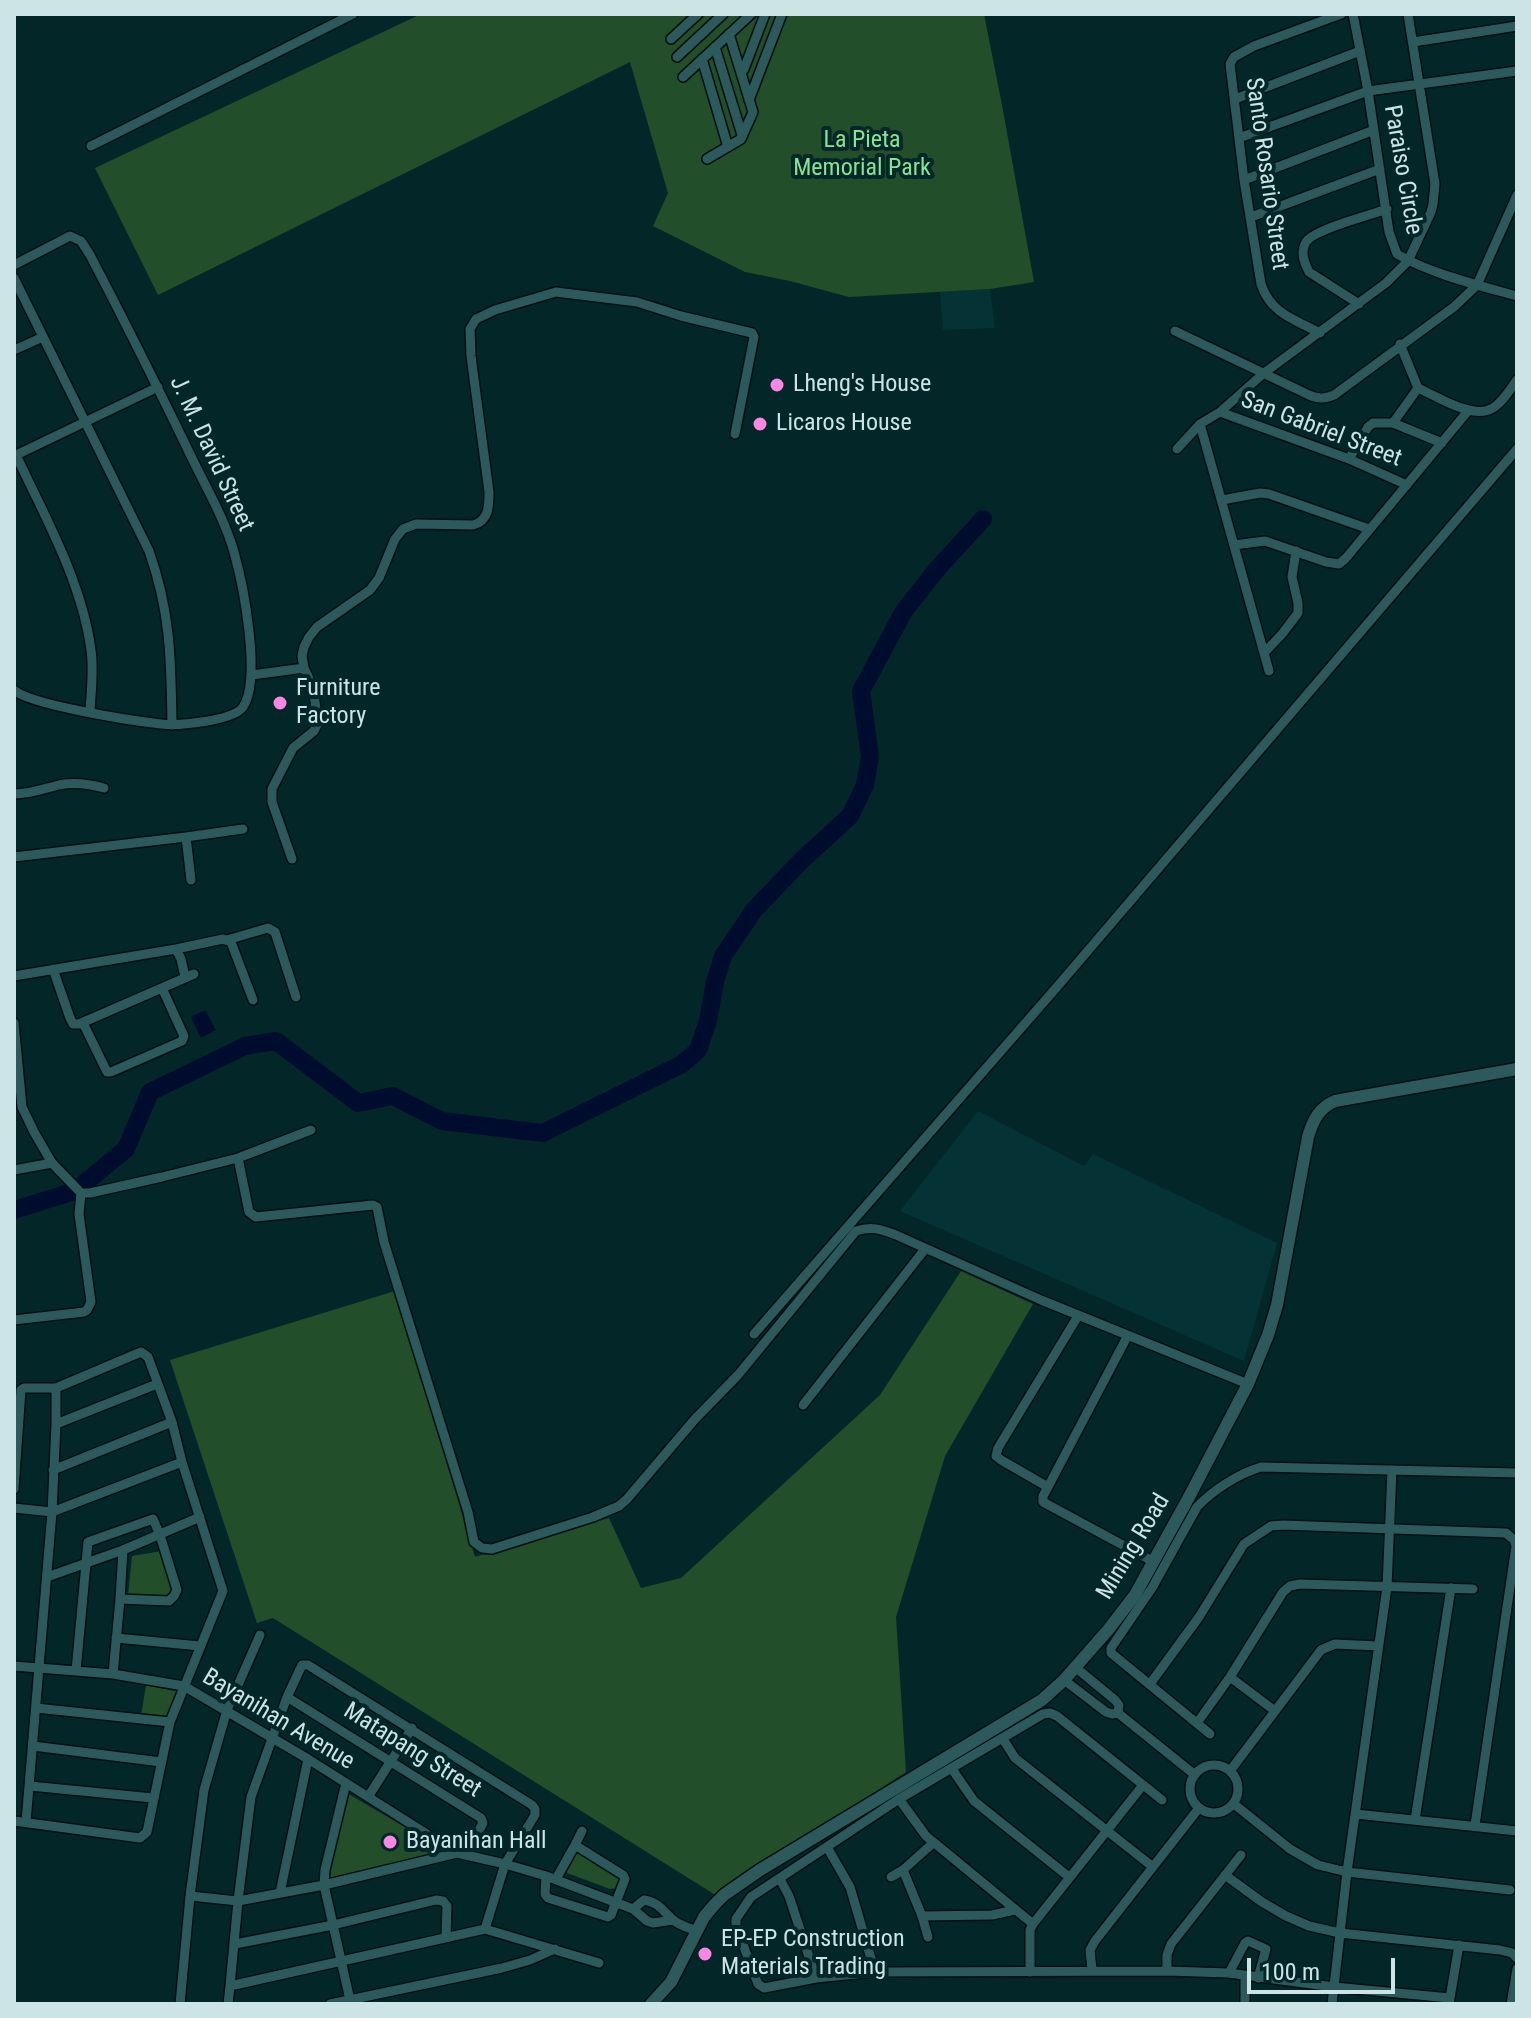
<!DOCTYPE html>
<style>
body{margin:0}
#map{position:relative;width:1531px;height:2018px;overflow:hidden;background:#032729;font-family:"Roboto Condensed",sans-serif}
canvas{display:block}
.frame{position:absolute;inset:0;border:16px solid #cde4e6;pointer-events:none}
.scale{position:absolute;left:1247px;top:1958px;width:148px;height:36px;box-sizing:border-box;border:4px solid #cde4e6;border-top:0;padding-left:10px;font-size:24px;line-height:28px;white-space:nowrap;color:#cde4e6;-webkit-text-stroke:6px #032729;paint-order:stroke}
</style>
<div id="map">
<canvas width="1531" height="2018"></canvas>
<div class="frame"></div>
<div class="scale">100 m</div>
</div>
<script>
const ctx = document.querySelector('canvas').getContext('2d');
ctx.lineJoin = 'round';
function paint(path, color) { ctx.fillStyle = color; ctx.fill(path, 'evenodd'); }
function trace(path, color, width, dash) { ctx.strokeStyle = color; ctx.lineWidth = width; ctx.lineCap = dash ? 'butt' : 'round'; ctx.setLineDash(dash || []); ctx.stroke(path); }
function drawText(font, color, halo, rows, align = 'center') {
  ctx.font = font + ' "Roboto Condensed",sans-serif'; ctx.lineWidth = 8; ctx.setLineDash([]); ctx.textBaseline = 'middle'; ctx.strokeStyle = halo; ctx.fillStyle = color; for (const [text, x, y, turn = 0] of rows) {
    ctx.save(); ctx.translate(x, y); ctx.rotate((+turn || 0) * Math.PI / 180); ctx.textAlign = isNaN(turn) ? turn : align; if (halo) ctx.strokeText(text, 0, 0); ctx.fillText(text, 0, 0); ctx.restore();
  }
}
paint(new Path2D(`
 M990,289l5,39 -52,2 -3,-38z
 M978,1111l106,55 9,-12 184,89 -33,118 -344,-150z`), '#043235');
paint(new Path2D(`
 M421,14h563l18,91 32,177 -44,7 -141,8 -59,-16 -45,-9 -92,-46 15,-33 -38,-131 -472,233 -63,-127z
 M961,1271l72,33 -88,152 -49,161 10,155 -189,124 -444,-278 -16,5 -87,-263 225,-69 80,266 134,-39 32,70 40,-10 199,-183z
 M162,1551l12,45h-46l4,-40z
 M146,1685l34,7 -11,27 -28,-3z
 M345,1792l101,59 -118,28z
 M576,1851l48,27 -6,10 -8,1 -43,-16 -2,-2z`), '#234e2a');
paint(new Path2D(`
 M205,1010l11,20 -15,8 -10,-21z`), '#000c2d');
trace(new Path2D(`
 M14,1210l61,-19 51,-42 24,-57 95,-46 31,-5 82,62 35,-7 49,25 101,12 139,-69 16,-14 10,-29 7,-39 8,-26 31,-46 48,-50 48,-44 15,-31 5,-28 -9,-66 43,-80 34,-43 45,-49`), '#000c2d', 18);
const minor = new Path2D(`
 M1353,14l15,77 21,141 8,22c31,19 84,32 120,42
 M671,39l27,-25
 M1413,42l104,-16
 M715,47l27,88
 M677,57l46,-43
 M702,59l26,88
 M741,72l3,-3 21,-55
 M683,77l68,-63
 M1235,99l125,-48
 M749,100l33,-86
 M1239,138l129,-47 149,-20
 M91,146l262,-132
 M707,159l34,-20 12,-27 -24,-78
 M1244,180l130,-50
 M1251,217l129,-48
 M14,265l56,-29 11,5 9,14c34,65 67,131 99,197 15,32 35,65 45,100 9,32 28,127 9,155 -10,14 -65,19 -82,17 -27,-3 -131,-19 -147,-34
 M14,278l135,273c22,62 22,110 23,174
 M1359,304l-50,-32c-5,-10 -9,-20 -3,-30 8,-13 65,-27 81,-33
 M1175,331l134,64c10,4 15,4 25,0l121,-89 22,-21 40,-90
 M1320,333c-26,-14 -49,-19 -59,-49l-17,-104 -14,-116 4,-7 20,-11 87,-32
 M1400,344l18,44c18,8 54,31 73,21 11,-5 19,-20 26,-29
 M14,350l29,-13
 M1220,412l129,47 58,26
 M1393,423l49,20
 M1200,424l69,247
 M1177,449l23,-25 20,-12 44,-39 122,-90 22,-22 23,-49 2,-8 2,-20 -27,-170
 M16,455c29,62 66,127 75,195 3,20 0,42 -1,62
 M14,456l144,-69
 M1349,459l19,-32 5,-4h20l25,-35
 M1222,500l38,-7 9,1 100,35
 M1234,545l31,-4 61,21 13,2 7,-6 122,-147
 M1264,653l18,-19 16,-21v-10l-6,-26 4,-26
 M252,675l52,-7
 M14,794c16,0 29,-5 45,-9 15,-3 30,-1 45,3
 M186,837l57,-8
 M14,857l172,-20 5,43
 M292,859l-20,-57v-13l21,-41 21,-17 4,-8 -5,-36 -9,-19 -2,-12 2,-9 5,-10 8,-10 53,-37 9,-12 16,-39 8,-10 13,-5 57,1c16,-4 16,-19 16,-33l-18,-136 -1,-27 6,-10 19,-9 61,-18 81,10 44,14 71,17 2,4 -19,97
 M227,940l41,-12 7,4 21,65
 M176,949l47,-10 8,3 22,58
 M53,969l17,49 3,6h6l115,-50
 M14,976l162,-27 5,10 4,18
 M14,1023l8,84 12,25 18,31 29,30h9l72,-16 76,-19 73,-28
 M83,1023l24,49h4l71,-31 2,-5 -22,-48
 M238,1158l11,54 7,5 117,-12 4,2 7,35 84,270 6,30 8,6 10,1 101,-32 26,-11 8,-7 68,-80 43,-44 118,-144c15,-5 25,-2 40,4l145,65 207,84
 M14,1170l38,-7
 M14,1320l70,-8 3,-2 4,-8 -12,-88 2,-21
 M754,1334l302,-346 461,-539
 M1127,1337l-79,150 -5,9v6l111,60
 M803,1405l122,-156
 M56,1424l101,-40
 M53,1470l119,-48
 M1048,1487l-47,-27 -5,-4 2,-8 80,-132
 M14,1489l7,-99 3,-2h32l85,-36 7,5 24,65 10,40 41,129 -53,131 -23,110 -7,6 -126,-17
 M14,1508l38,4 130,-50
 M47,1577l76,-27 77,-33
 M120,1599l3,-49
 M116,1638l84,8
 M14,1666l99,8 71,12 124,73 149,94
 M1075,1667l40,33 4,5 -1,8
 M76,1671l12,-129 65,-23 7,16 17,55 -3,6 -5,5 -49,-2 -7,75
 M1230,1677l45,34
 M1064,1680l42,32 6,2 6,-1 77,62
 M1150,1684l49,-67 45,-73 27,-18 12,-1 223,8 8,7 2,6 -41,279
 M287,1697l194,121 2,5 -17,31
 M36,1708l134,14
 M1197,1723l33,-46 53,-85 7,-6 10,-2 173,5
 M1210,1734l-99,-81v-5l41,-60 45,-81c16,-17 41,-33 64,-40l256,6
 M1003,1739l12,19 138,109
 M33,1746l128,16
 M1190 1789a24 24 0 1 1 48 0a24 24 0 1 1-48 0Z
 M952,1769l22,32 95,76
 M1230,1771l91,-121 14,-6 43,2
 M346,1783l-21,87 -1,15 26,115
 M30,1786l123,12
 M368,1797l44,-69
 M899,1799l27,37 107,88
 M1162,1800l-105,-84 -7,-3 -7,1 -144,85 -148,98 -15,22v7l22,58 6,4 52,-10 59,-6 292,-1 62,2 105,14 116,11
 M1234,1804l56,45 28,16 29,7 163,18
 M1356,1814l161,17
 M1415,1820l36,-232
 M26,1822l26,-310 4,-88v-36
 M575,1845l7,-14
 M827,1847l23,40 25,85
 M903,1870l19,46 6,21
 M1225,1875l37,27 24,14 23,10 31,7 160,17 12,3 5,5
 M546,1876l-1,18 3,4 60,19 3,-2 14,-36 -2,-4 -48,-30 -19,34
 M891,1877l12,-7 30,-27
 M780,1879l9,17 27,82
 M280,1893l28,-134
 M190,1896l48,5 86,-16 133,-32 48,11 41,12 87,33 14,12 6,2 20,-3
 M633,1909l11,-9c14,2 18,10 28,19 6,6 17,9 25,12
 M922,1916l70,-1 23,-5
 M485,1929l-255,57 8,-85 13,-104 36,-100 15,-32h6l224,140 3,4v6l-30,49 -20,65 114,34
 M235,1944l98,-19 103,-25 7,1 4,5 -1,31
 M1092,1970l-2,-20 5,-9 104,-133
 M1167,1971v-16l4,-11 70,-89
 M1030,1972v-42l3,-6 110,-139
 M1229,1973l16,-30 3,-2 18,8 -8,29
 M1245,1976v28
 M180,2004l10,-108 14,-106 23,-80 33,-75
 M228,2004l2,-18
 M330,2004l172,-36 28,-8 25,-11
 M1332,2004l15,-132 40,-285 5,-117
 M1449,2004l10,-59
 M1511,2004l6,-35`);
const tertiary = new Path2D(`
 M651,2004l20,-22 33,-65 11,-13 9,-9 36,-25 282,-170 22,-20 44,-50 27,-35 54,-98 59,-113 20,-49 9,-30 31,-168c5,-17 11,-29 27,-36l182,-32`);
trace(minor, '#000e10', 12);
trace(tertiary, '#000e10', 15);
trace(minor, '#2c595c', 9);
trace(tertiary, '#2c595c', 12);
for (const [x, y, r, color] of [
 [777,385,8,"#fc86e3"],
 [760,424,8,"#fc86e3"],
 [280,703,8,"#fc86e3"],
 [390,1842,8,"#fc86e3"],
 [705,1954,8,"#fc86e3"]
]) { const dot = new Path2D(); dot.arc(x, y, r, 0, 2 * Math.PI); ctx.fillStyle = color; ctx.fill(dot); trace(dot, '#032729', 3); }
drawText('24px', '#83e791', '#032729', [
 ["La Pieta",862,141],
 ["Memorial Park",862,169]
]);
drawText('24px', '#cde4e6', '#032729', [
 ["Paraiso Circle",1402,170,80],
 ["Santo Rosario Street",1266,174,82],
 ["San Gabriel Street",1321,430,21],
 ["J. M. David Street",211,454,65],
 ["Mining Road",1134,1547,-59],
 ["Bayanihan Avenue",278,1720,31],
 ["Matapang Street",412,1751,32]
]);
drawText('24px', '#cde4e6', '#032729', [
 ["Lheng's House",793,385],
 ["Licaros House",776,424],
 ["Furniture",296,689],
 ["Factory",296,717],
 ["Bayanihan Hall",406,1842],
 ["EP-EP Construction",721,1940],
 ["Materials Trading",721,1968]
], 'left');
</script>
